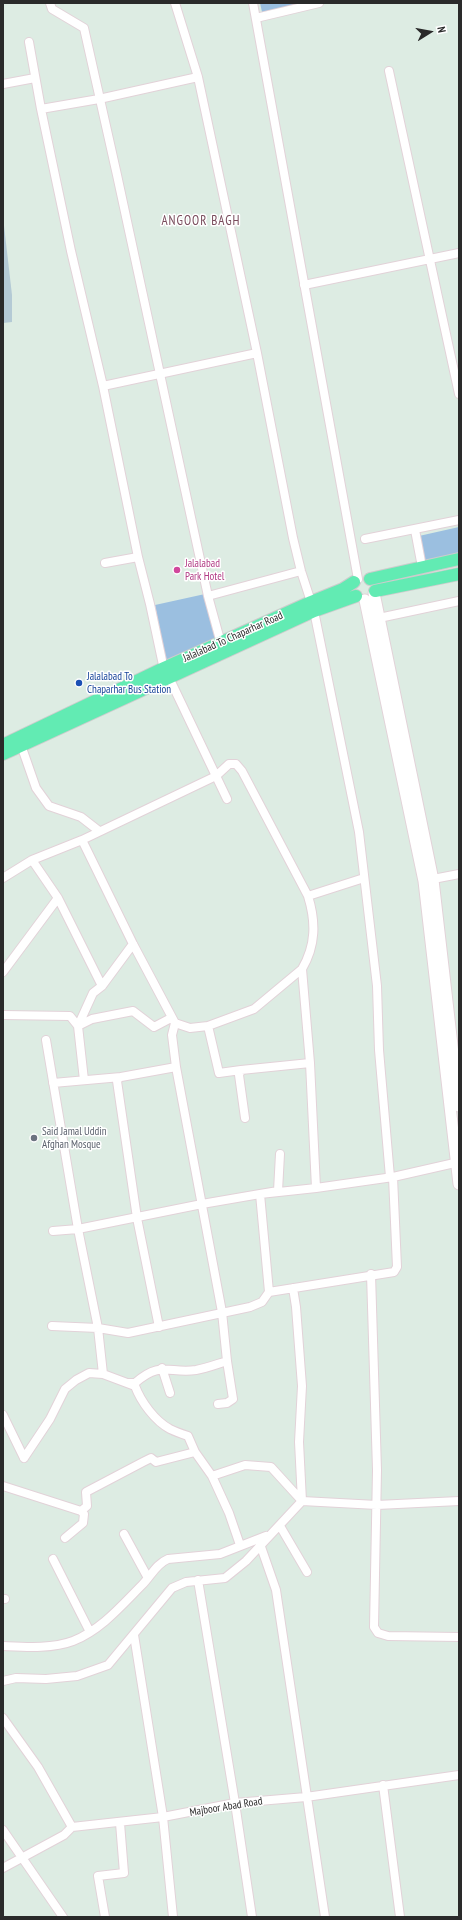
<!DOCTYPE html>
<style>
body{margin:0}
#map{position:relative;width:462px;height:1920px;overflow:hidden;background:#ddece3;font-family:"PT Sans Narrow",sans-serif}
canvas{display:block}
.frame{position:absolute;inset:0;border:4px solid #2a2a2a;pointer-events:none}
.north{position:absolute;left:410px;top:12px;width:40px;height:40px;-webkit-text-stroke:3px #fff;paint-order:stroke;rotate:79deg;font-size:11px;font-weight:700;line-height:16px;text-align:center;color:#2a2a2a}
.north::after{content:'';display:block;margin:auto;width:14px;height:18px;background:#2a2a2a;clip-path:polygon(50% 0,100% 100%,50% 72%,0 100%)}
</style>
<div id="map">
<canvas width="462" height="1920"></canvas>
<div class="frame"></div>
<div class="north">N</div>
</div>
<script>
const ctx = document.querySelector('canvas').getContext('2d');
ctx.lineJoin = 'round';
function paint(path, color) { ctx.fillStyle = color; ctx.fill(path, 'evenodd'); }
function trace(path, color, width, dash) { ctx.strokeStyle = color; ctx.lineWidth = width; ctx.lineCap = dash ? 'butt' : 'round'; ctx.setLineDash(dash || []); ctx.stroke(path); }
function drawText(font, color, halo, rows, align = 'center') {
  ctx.font = font + ' "PT Sans Narrow",sans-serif'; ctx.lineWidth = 3; ctx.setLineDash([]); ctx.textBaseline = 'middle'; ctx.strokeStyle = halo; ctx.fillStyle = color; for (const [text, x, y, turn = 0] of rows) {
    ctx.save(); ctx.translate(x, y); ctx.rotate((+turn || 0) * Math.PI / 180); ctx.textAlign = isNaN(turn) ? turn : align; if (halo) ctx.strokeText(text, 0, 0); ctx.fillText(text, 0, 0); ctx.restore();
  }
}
paint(new Path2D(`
 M260,3h44l-42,9z
 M459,527v26l-36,8 -4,-25z
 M205,594l11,48 -50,20 -11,-57z`), '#9bbfe0');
paint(new Path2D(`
 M3,217l9,78v27l-9,1z`), '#b4cad5');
const street = new Path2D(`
 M50,3l2,6 32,19 33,147 91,421 14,51
 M175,3l23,74 59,276 36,185 8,33 13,40 45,221 18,154 2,64 11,127
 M253,3l105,576
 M256,18l63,-15
 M29,42l12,67
 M389,71l70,323
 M198,77l-99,22 -58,10 30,142 32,135 35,171 12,47 13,61 64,134
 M3,84l32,-6
 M304,285l155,-32
 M103,386l154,-33
 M415,530l7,37
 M365,539l94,-19
 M105,563l33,-6
 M208,596l93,-25
 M379,618l80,-17
 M21,745l15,43 13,18 32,11 18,14
 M3,878l29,-18 50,-20
 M428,880l31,-6
 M308,896l56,-18
 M58,898l44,88
 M3,972l55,-74 -26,-38
 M3,1015l67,1 8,10 14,-7 41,-8 21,16 17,-9
 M175,1023l15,5 18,-2 46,-17 48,-40 8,94 6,125
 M208,1026l11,47 22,-3 -2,5 6,43
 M46,1040l32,189 20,99 5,46
 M241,1070l69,-7
 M84,1080l-6,-54 15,-33 9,-7 31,-42
 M53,1083l68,-6
 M53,1231l25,-2 124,-25 58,-10 56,-6 77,-11
 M371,1274l6,196 -3,157 4,6 10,3 71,1
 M293,1288l3,19 6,79 -3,56 3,59
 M269,1292l-9,-98 18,-3 2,-37
 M52,1326l46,2 30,5 122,-26 12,-5 7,-10 125,-20 3,-5 -4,-90 66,-15
 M159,1327l-22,-109 -20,-137 1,-2 3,-2 55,-10
 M162,1368l8,25
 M128,1383h7c26,-23 34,-9 61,-13 11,-2 21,-6 31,-9
 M218,1404l9,-1 6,-4 -6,-38 -5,-49 -46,-245 -4,-32 3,-12 -42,-79 -51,-104 134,-64 13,-12h7l6,7 66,125c8,26 8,49 -6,73
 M3,1415l21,43
 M24,1458l26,-39 15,-30 11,-9 13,-7 14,1 32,12c6,16 20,35 35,43 6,3 12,5 18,7l7,16 17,24 33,-11 26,2 31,34
 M212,1476l17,37 11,32
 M3,1486l78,25 3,3 -1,9 -18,15
 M81,1511l6,-5 -1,-14 57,-30 8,-4 5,4 39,-10
 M280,1526l27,46
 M124,1534l24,44
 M260,1544l16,46 49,327
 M53,1559l37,73
 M198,1580l37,223 17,114
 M3,1599h2
 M134,1635l29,182 10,100
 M3,1646c22,1 49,3 70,-5 28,-11 49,-36 69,-56 9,-9 14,-21 26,-26l52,-5 46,-18
 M3,1681l13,-3 30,1 31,-3 31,-11 64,-77 14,-6 39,-4 21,-17 56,-60 75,4 82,-4
 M3,1718l35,49 34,60
 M383,1785l17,132
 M3,1830l60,87
 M3,1868l61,-33 8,-8 91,-10 72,-14 71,-6 153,-22
 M105,1917l-7,-41 26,-3 -4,-50`);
const secondary = new Path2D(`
 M374,593l59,287 26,226
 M365,600l59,281 35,303`);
const primary = new Path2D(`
 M370,579l89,-20
 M375,591l84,-17
 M3,745l161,-77 147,-66 32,-13 11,-7
 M3,754l311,-143 42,-15`);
trace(street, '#e2d2d8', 10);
trace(secondary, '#e2d2d8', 13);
trace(primary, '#ccc', 14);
trace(street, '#fff', 8);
trace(secondary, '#fff', 11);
trace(primary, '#62ebb3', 12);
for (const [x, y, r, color] of [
 [177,570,4,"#d1479c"],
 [79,683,4,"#1a4fb4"],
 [34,1138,4,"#6b7280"]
]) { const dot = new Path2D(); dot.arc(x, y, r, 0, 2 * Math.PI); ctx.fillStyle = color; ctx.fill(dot); trace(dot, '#fff', 1.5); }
drawText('11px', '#b23c85', '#fff', [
 ["Jalalabad",185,564],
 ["Park Hotel",185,577]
], 'left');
drawText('11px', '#2a2a2a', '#fff', [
 ["Jalalabad To Chaparhar Road",233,637,-24],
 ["Majboor Abad Road",226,1807,-9]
]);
drawText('11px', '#164399', '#fff', [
 ["Jalalabad To",87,677],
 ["Chaparhar Bus Station",87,690]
], 'left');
drawText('11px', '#5b616d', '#fff', [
 ["Said Jamal Uddin",42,1132],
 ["Afghan Mosque",42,1145]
], 'left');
ctx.letterSpacing = '1px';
drawText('13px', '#794c5c', '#fff', [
 ["ANGOOR BAGH",201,221]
]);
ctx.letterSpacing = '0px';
</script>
